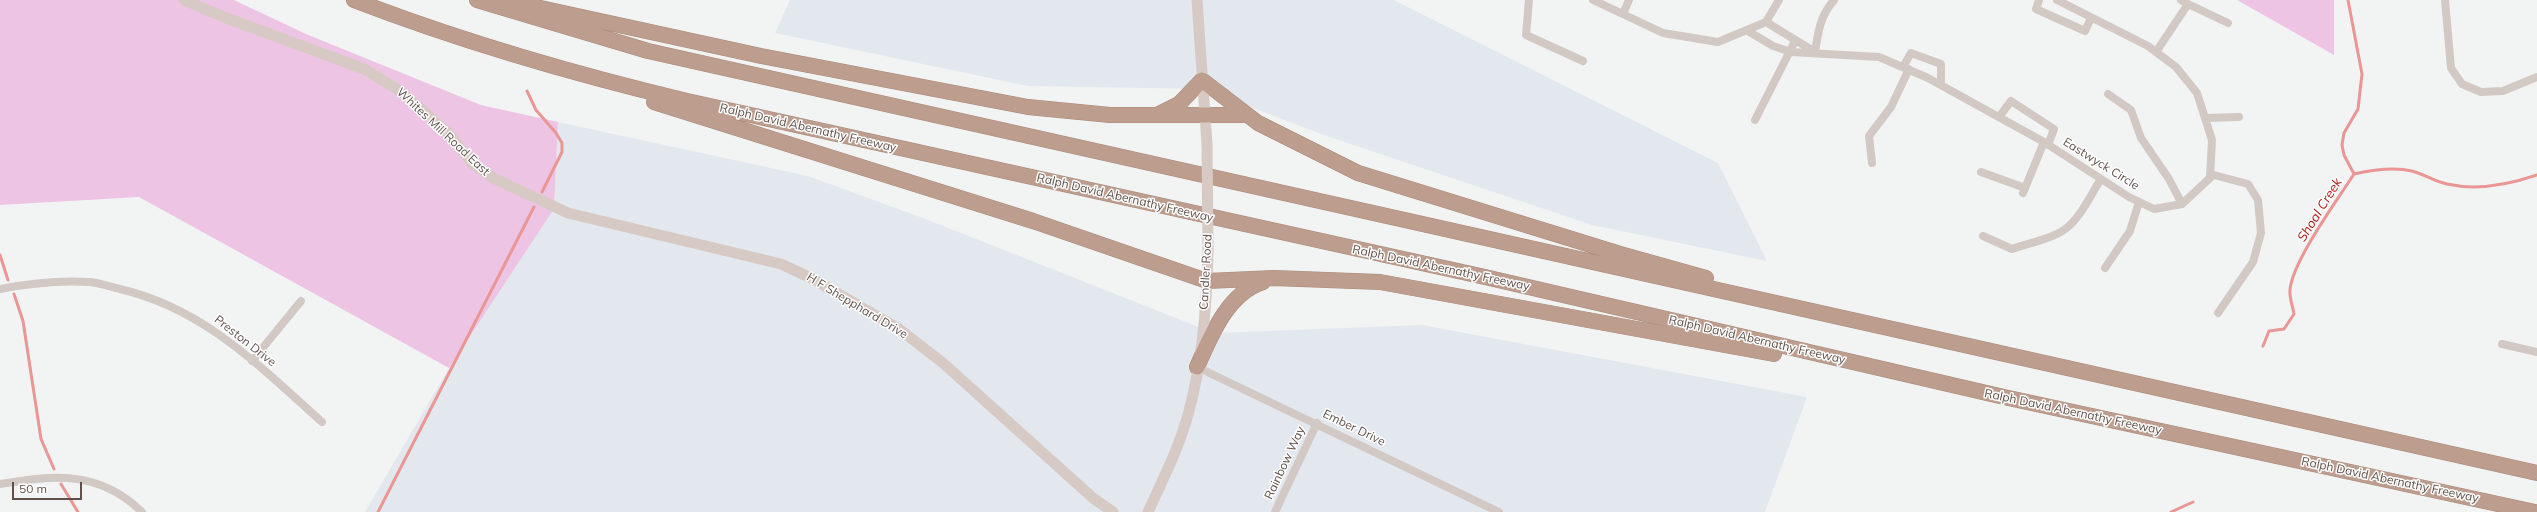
<!DOCTYPE html>
<style>
body{margin:0}
#map{position:relative;width:2537px;height:512px;overflow:hidden;background:#f2f4f4;font-family:Mulish,sans-serif}
canvas{display:block}
.scale{position:absolute;left:12px;top:482px;width:70px;height:18px;box-sizing:border-box;border:2px solid #5f504a;border-top:0;padding-left:5px;font-size:12px;line-height:14px;white-space:nowrap;color:#5f504a;-webkit-text-stroke:3px #fff;paint-order:stroke}
</style>
<div id="map">
<canvas width="2537" height="512"></canvas>
<div class="scale">50 m</div>
</div>
<script>
const ctx = document.querySelector('canvas').getContext('2d');
ctx.lineJoin = 'round';
function paint(path, color) { ctx.fillStyle = color; ctx.fill(path, 'evenodd'); }
function trace(path, color, width, dash) { ctx.strokeStyle = color; ctx.lineWidth = width; ctx.lineCap = dash ? 'butt' : 'round'; ctx.setLineDash(dash || []); ctx.stroke(path); }
function drawText(font, color, halo, rows, align = 'center') {
  ctx.font = font + ' Mulish,sans-serif'; ctx.lineWidth = 3; ctx.setLineDash([]); ctx.textBaseline = 'middle'; ctx.strokeStyle = halo; ctx.fillStyle = color; for (const [text, x, y, turn = 0] of rows) {
    ctx.save(); ctx.translate(x, y); ctx.rotate((+turn || 0) * Math.PI / 180); ctx.textAlign = isNaN(turn) ? turn : align; if (halo) ctx.strokeText(text, 0, 0); ctx.fillText(text, 0, 0); ctx.restore();
  }
}
paint(new Path2D(`
 M790,0h604l324,163 49,98 -175,-36 -268,-90 -121,-46 -175,-3 -253,-53z
 M558,122l250,54 115,42 291,115 208,-8 385,72 -42,115h-1400l84,-144 105,-159z`), '#e3e8ee');
paint(new Path2D(`
 M0,0h234l72,34 175,71 77,17 -4,87 -105,159 -310,-171 -139,8z
 M2237,0h97v55z`), '#eec4e5');
trace(new Path2D(`
 M2348,0l14,74 -4,35 -14,24 -2,12 2,10 10,19
 M527,91l9,19 20,23 6,10v9l-20,40
 M2354,174c18,-4 40,-7 58,-3 12,3 23,11 35,13 31,7 61,1 90,-9
 M0,255l8,25
 M14,294l9,27 18,118 13,30
 M2263,346l6,-15 15,-2 10,-15c-1,-7 -5,-17 -4,-24 2,-28 48,-91 64,-116
 M61,484l17,28
 M378,512l156,-305
 M2171,512l22,-10`), '#e99694', 3);
const highway = new Path2D(`
 M354,0c109,42 220,74 333,101l798,176 519,120 531,115
 M477,0l171,51 1889,422
 M508,1l253,55 267,51 82,8h136
 M654,102l379,119 174,60 67,-3 106,4 394,72
 M1157,115l22,-11 23,-24 56,43 100,50 262,81 86,24
 M1197,367c14,-32 31,-74 66,-85`);
trace(highway, '#a98978', 16);
trace(new Path2D(`
 M1529,0l-3,35 57,26
 M1593,0l70,33 55,9 48,-20 13,-22
 M2039,0l-3,9 49,22 6,-13
 M2181,0l7,4
 M2445,0l6,68 11,16 19,8 22,-1 34,-14
 M1623,14l6,-14
 M1766,22l49,30
 M1748,31l25,15 18,6 88,5 49,21 116,64 85,55 25,12 28,-5 28,-26 2,-38 -15,-47 -21,-26 -28,-21 -91,-46
 M2156,52l32,-48 40,19
 M1815,53c3,-21 5,-37 19,-53
 M1903,67l8,-14 30,11v21
 M2108,94l23,16 10,28 28,41 13,25
 M1999,117l12,-16 43,28 -6,16
 M2205,118l34,-1
 M1755,120l40,-79
 M1872,163l-3,-27 22,-29 18,-38
 M1981,172l44,16
 M2210,174l38,10 10,16 3,33 -8,29 -35,51
 M2023,193l21,-51
 M1983,236l29,13c18,-7 44,-10 58,-24 13,-12 21,-31 31,-46
 M2105,268l25,-37 9,-29
 M0,289c30,-6 60,-9 90,-7 10,1 20,5 30,7 85,20 139,77 202,133
 M2502,344l35,8
 M252,361l49,-60
 M1197,367l302,145
 M0,484c54,-9 99,-14 142,28
 M1275,512l42,-89`), '#d2c8c4', 8);
trace(new Path2D(`
 M184,0l37,16 143,53 33,20 24,20 28,25 24,30 20,14 75,35 213,51 30,14 88,51 44,34 150,135 20,14
 M1197,0l10,144
 M1148,512c15,-33 32,-66 41,-101 13,-48 18,-111 19,-160`), '#d7cac4', 11);
trace(highway, '#bd9d8d', 15);
trace(new Path2D(`
 M1207,144l1,107`), '#d7cac4', 11);
drawText('12px', '#5f504a', '#fff', [
 ["Ralph David Abernathy Freeway",808,128,13],
 ["Whites Mill Road East",443,132,43],
 ["Eastwyck Circle",2101,164,32],
 ["Ralph David Abernathy Freeway",1125,198,13],
 ["Ralph David Abernathy Freeway",1441,268,12],
 ["Candler Road",1206,272,-87],
 ["H F Shepphard Drive",857,306,31],
 ["Ralph David Abernathy Freeway",1757,340,13],
 ["Preston Drive",245,341,38],
 ["Ralph David Abernathy Freeway",2073,412,12],
 ["Ember Drive",1354,428,26],
 ["Rainbow Way",1285,463,-65],
 ["Ralph David Abernathy Freeway",2390,480,12]
]);
drawText('italic 13px', '#a81814', '#fff', [
 ["Shoal Creek",2320,210,-58]
]);
</script>
